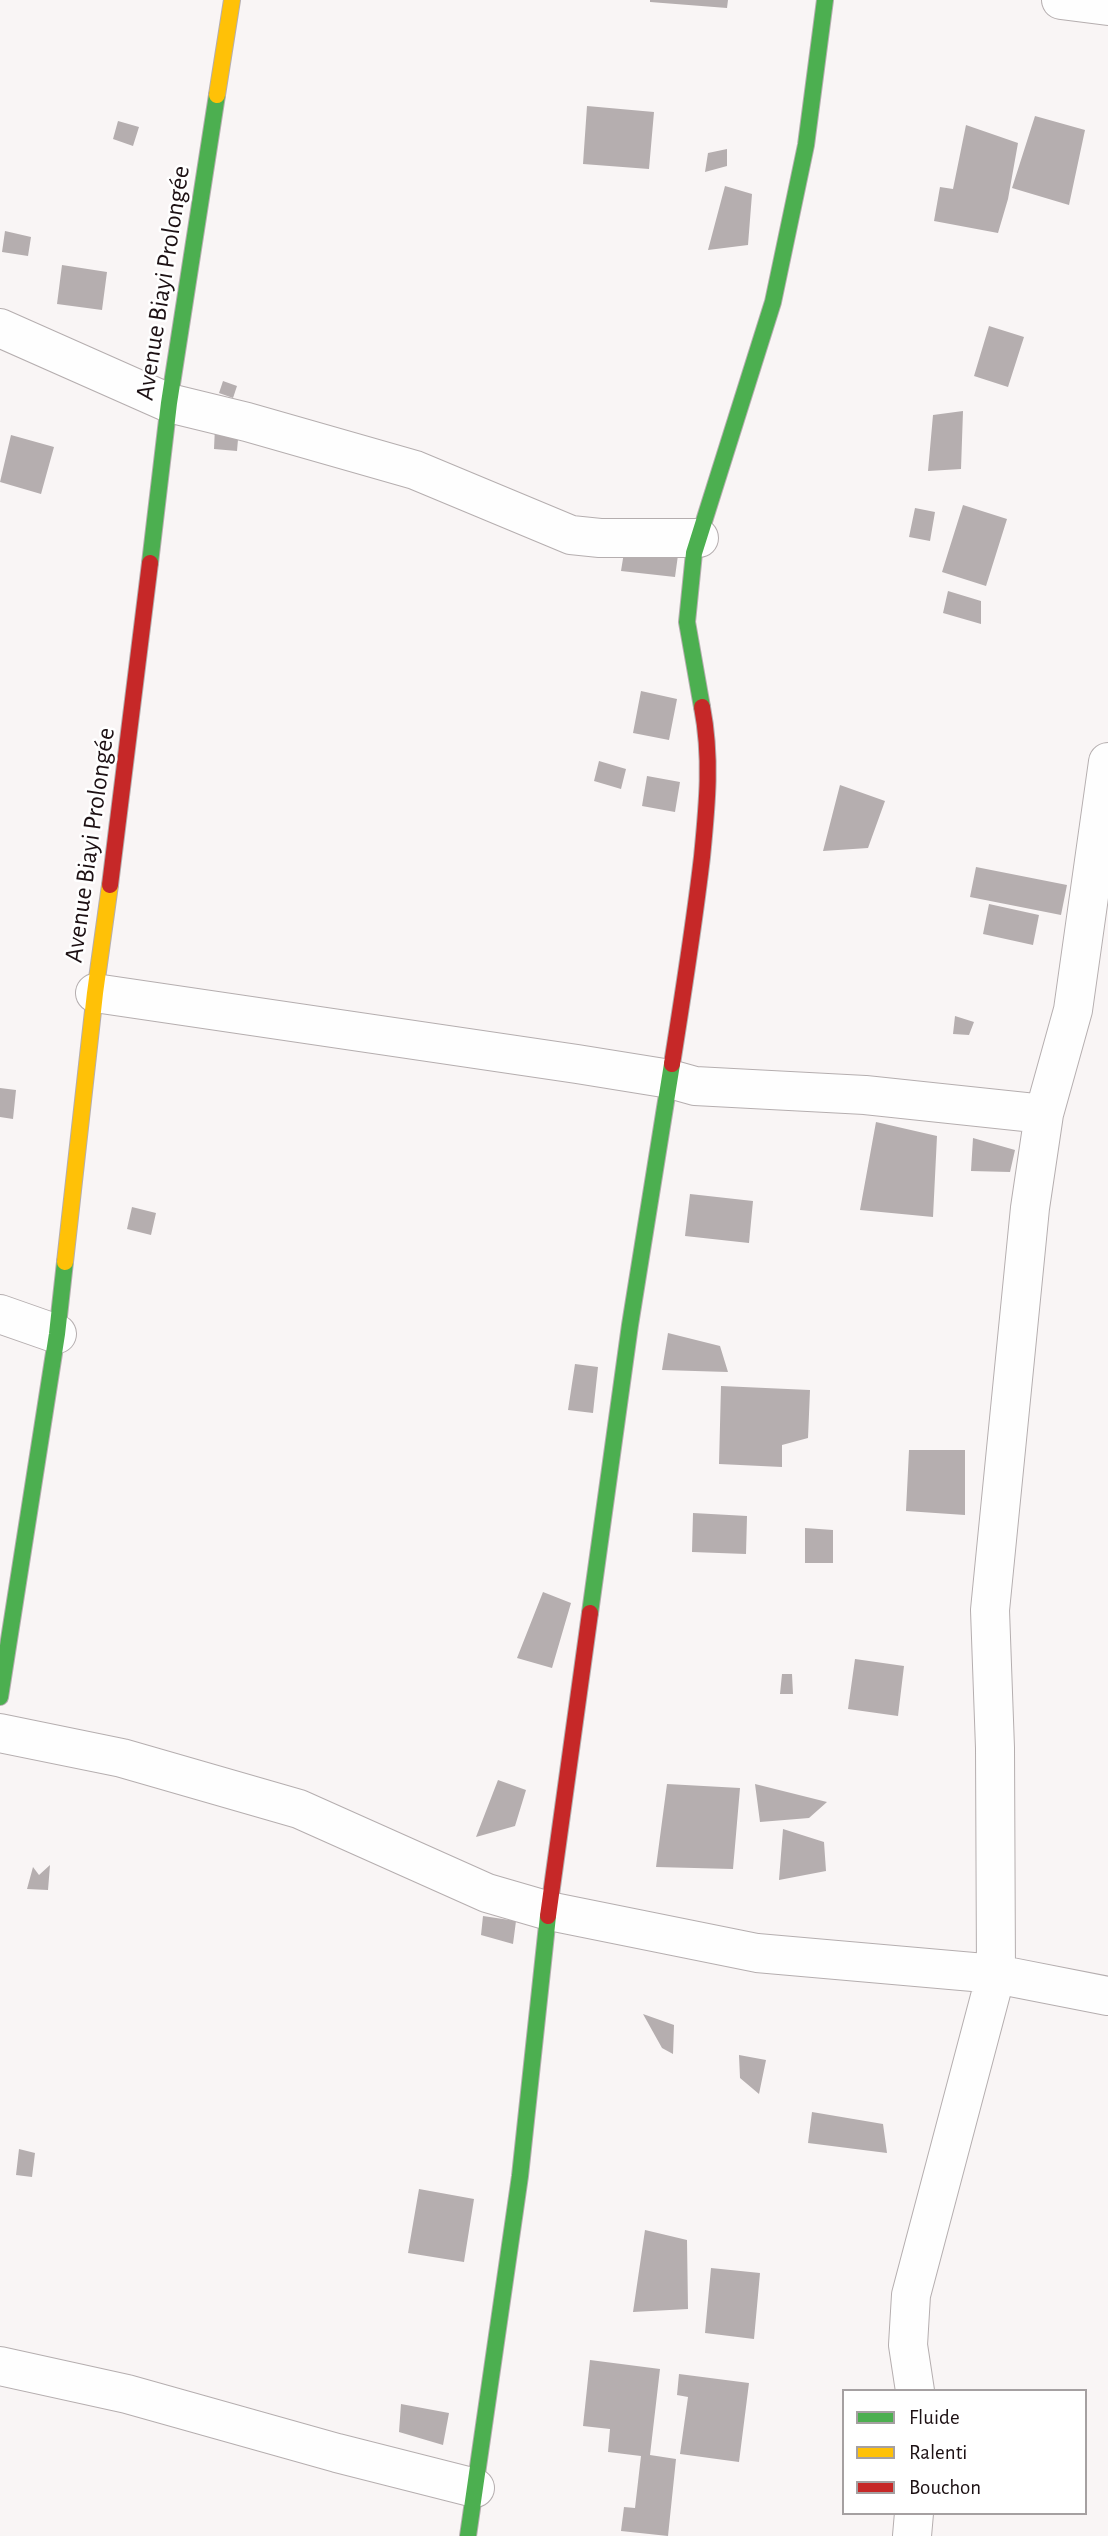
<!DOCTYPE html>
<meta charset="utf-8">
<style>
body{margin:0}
#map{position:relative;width:1108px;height:2536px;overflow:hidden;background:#f9f5f5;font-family:"Alegreya Sans",sans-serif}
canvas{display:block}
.legend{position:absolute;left:842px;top:2389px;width:245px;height:126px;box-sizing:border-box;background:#fff;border:2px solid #a5a0a1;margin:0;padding:9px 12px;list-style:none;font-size:21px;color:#1d1114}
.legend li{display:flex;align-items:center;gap:14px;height:35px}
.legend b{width:35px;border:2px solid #a5a0a1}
</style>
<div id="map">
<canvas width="1108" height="2536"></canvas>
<ul class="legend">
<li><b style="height:9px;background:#4caf50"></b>Fluide</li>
<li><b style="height:9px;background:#ffc107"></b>Ralenti</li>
<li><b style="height:9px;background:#c62828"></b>Bouchon</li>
</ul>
</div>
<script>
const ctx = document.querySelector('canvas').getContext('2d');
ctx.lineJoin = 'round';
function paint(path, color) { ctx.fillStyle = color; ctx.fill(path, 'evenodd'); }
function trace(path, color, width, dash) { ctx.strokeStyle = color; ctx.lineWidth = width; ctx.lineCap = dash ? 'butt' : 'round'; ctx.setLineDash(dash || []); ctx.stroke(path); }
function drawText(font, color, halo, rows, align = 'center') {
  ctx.font = font + ' "Alegreya Sans",sans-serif'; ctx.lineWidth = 5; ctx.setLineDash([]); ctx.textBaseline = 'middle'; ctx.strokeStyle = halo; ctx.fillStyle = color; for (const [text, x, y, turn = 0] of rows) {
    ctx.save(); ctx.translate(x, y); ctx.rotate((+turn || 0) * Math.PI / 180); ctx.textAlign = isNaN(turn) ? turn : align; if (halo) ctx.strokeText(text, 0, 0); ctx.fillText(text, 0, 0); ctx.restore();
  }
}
paint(new Path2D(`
 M650,0h78l-1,8 -77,-6z
 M587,106l67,6 -5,57 -66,-5z
 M1035,116l50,14 -16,75 -57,-17z
 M118,121l21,6 -6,19 -20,-7z
 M966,125l52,18 -10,56 -10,34 -64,-12 6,-34 13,2z
 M727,149v17l-22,6 3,-19z
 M725,186l27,8 -4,51 -40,5z
 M5,231l26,6 -3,19 -26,-4z
 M62,265l45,7 -5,38 -45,-6z
 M989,326l35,11 -16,50 -34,-11z
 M223,381l14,5 -4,12 -14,-5z
 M963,411l-2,58 -33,2 5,-56z
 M215,427l24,1 -2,23 -23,-2z
 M11,435l43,12 -13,47 -41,-12z
 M963,505l44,14 -21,67 -44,-14z
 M915,508l20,4 -5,29 -21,-4z
 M625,546l53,9 -3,22 -54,-6z
 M948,591l33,10v23l-38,-11z
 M641,691l36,8 -8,41 -36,-7z
 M599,761l27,8 -5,20 -27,-8z
 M647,776l33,6 -5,30 -33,-6z
 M840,785l45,16 -17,47 -45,3z
 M976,867l91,18 -6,30 -91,-18z
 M989,904l50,11 -6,30 -50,-11z
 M955,1016l19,6 -5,13 -16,-1z
 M0,1088l16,2 -3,29 -13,-2z
 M876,1122l61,14 -4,81 -73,-7z
 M973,1138l42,12 -5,22 -39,-1z
 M690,1194l63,7 -4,42 -64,-7z
 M132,1207l24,6 -5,22 -24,-6z
 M668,1333l52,13 8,26 -66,-2z
 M575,1364l23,3 -5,46 -25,-3z
 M721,1386l89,4 -2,48 -26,7v22l-63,-3z
 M909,1450h56v65l-59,-4z
 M693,1513l54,3 -1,38 -54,-2z
 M805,1528l28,2v33h-28z
 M543,1592l28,11 -19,65 -35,-10z
 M855,1659l49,7 -6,50 -50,-7z
 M782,1674h10l1,20h-13z
 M498,1780l28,10 -11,36 -39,11z
 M667,1784l73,4 -7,81 -77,-2z
 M755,1784l72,18 -18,16 -49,4z
 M783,1829l41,13 2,29 -47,9z
 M50,1865l-2,25 -21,-1 6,-22 6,8z
 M483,1916l33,5 -3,23 -32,-9z
 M643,2014l31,11 -1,29 -11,-6z
 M739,2055l27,5 -7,34 -19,-16z
 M812,2112l71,12 4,29 -79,-10z
 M19,2149l16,4 -3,24 -16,-2z
 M419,2189l55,10 -10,63 -56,-9z
 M645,2230l42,10 1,69 -55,3z
 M711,2268l49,5 -6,66 -49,-6z
 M590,2360l70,9 -10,86 26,4 -8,77 -47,-5 3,-24 11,1 6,-52 -33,-4 2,-23 -27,-3z
 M679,2374l70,9 -10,79 -59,-8 8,-57 -11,-2z
 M401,2404l48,9 -6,32 -44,-13z`), '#b5aeaf');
const street = new Path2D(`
 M1061,0l47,6
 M0,328l169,75 78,19 168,48 156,65 29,3h99
 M95,993l482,71 93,15 25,7 170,9 179,19
 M0,1314l57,20
 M0,1733l122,25 177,51 188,84 62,18 208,42 239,21 112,22
 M0,2366l127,28 210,59 138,35
 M915,2391l-7,-46 3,-50 85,-321 -1,-226 -5,-138 40,-402 14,-94 29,-104 35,-248
 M912,2536l2,-23`);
const fast = new Path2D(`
 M150,563l19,-160 48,-308
 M702,707l-15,-85 7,-69 79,-251 33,-157 19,-145
 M590,1613l40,-288 42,-261
 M0,1697l57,-363 8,-72
 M468,2536l52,-360 28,-260`);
const slow = new Path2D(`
 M217,95l15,-95
 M65,1262l30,-269 15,-108`);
const jam = new Path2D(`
 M110,885l40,-322
 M672,1064c11,-69 22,-138 30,-207 5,-51 10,-99 0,-150
 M548,1916l42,-303`);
trace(street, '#b5aeaf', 40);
trace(fast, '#b5aeaf', 18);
trace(slow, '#b5aeaf', 18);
trace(jam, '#b5aeaf', 18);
trace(street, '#fefefe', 38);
trace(fast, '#4caf50', 16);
trace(slow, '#ffc107', 16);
trace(jam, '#c62828', 16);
drawText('26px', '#1d1114', '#fff', [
 ["Avenue Biayi Prolongée",163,283,-81],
 ["Avenue Biayi Prolongée",90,845,-82]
]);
</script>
